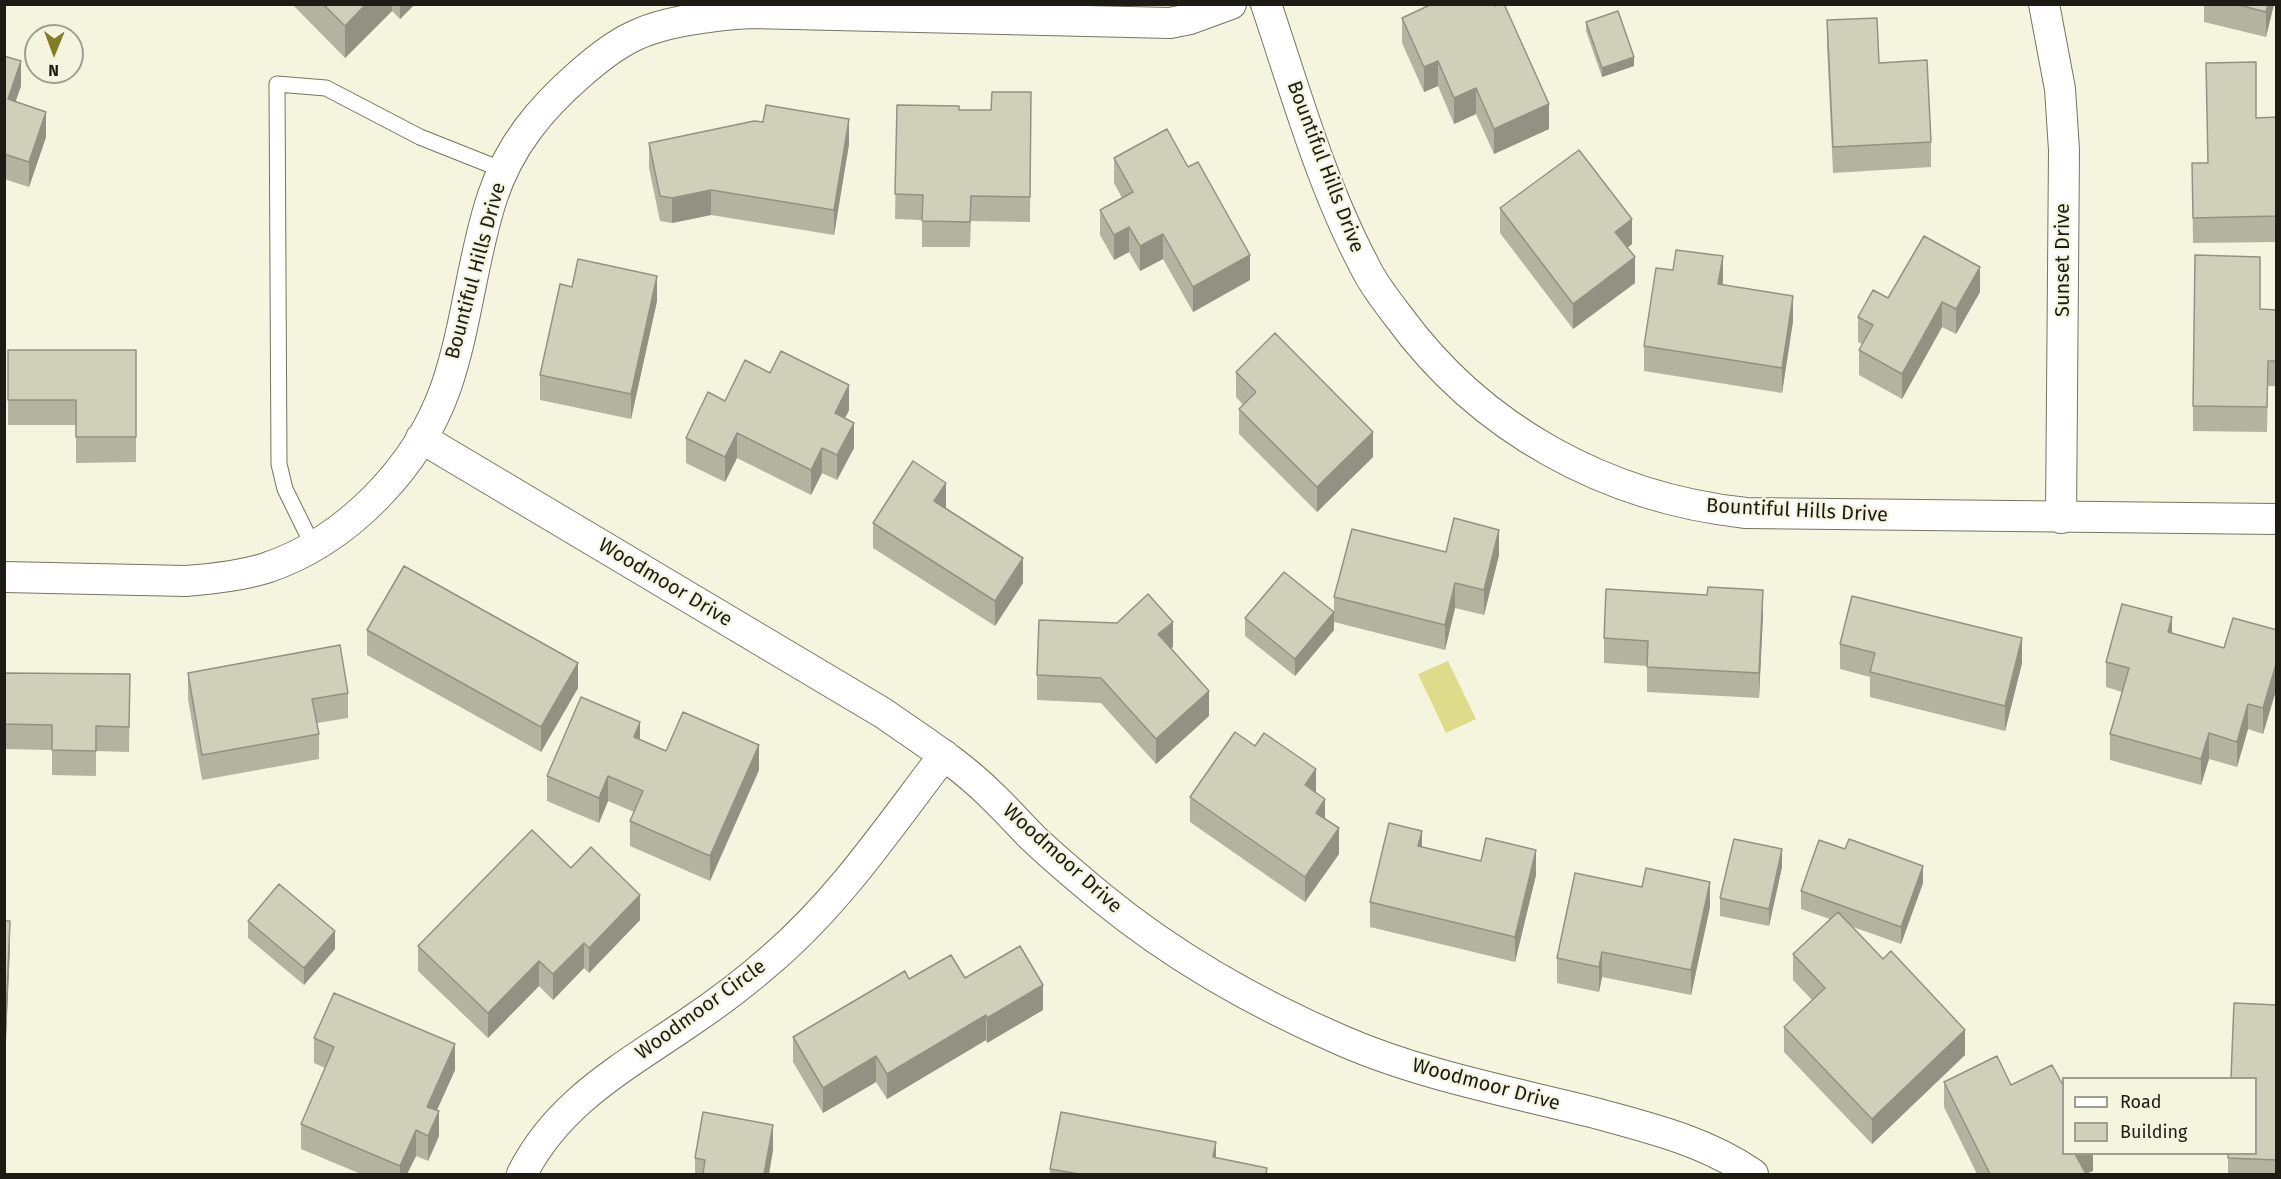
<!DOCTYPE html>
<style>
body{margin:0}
#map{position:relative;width:2281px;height:1179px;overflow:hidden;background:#f5f5df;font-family:"Fira Sans",sans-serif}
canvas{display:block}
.frame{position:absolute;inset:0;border:6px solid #1c1c14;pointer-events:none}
.legend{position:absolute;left:2062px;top:1077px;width:195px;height:78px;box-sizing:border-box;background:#f5f5df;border:2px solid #9e9e8e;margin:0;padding:8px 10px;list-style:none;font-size:18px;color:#1c1c14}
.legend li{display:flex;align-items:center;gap:12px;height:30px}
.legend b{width:30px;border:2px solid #9e9e8e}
.north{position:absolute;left:24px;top:24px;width:60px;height:60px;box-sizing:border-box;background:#f5f5df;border:2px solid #9e9e8e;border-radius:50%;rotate:181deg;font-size:16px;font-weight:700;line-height:24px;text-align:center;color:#1c1c14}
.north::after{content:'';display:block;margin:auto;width:21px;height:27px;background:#817d25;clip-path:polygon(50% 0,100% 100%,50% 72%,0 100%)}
</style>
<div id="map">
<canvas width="2281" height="1179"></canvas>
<div class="frame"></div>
<ul class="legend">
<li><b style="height:8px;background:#fff"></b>Road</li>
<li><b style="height:16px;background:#d0d0ba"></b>Building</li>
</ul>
<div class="north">N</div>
</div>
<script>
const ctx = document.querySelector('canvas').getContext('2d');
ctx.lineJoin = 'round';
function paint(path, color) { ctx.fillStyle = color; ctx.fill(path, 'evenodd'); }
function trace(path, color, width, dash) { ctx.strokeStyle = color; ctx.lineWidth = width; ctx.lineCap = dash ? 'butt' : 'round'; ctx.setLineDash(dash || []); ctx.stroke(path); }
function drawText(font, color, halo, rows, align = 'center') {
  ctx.font = font + ' "Fira Sans",sans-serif'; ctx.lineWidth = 4.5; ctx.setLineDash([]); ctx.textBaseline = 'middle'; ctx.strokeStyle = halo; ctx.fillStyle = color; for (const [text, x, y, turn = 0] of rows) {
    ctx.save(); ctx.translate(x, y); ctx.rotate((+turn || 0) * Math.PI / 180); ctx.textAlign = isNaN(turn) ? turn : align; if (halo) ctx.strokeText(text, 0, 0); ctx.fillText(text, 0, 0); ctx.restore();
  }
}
paint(new Path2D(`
 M1448,661l28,58 -30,14 -28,-59z`), '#dedb8b');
const service = new Path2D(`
 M313,546l-28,-57 -6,-25 -2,-380 49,4 94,49 83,33`);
const minor = new Path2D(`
 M1266,4c29,86 55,179 97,259 9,19 22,36 35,53 83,114 209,182 348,197l530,6
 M2044,4l16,85 4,61 -3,368
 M421,438l462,275c37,26 76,50 108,82 15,14 28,29 42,43 22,21 46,41 69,60 72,59 155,106 241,143 78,34 169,51 252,72 55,15 110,28 158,61
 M4,577l182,4c26,-2 54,-5 80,-13 81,-27 152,-101 180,-181 21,-61 26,-128 46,-189 17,-52 48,-89 88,-124 16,-14 33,-28 52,-37 31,-16 85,-22 119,-24l419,10 20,-4 41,-15
 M522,1174c36,-72 102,-107 166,-151 30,-20 59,-42 86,-66 67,-58 117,-133 170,-202`);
trace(service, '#757561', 17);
trace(minor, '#757561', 32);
trace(service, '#fff', 15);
trace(minor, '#fff', 30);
paint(new Path2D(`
 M292,4h123l-15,15 -8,-8 -47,47z
 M2204,4h70l-8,33 -62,-15z
 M1402,18l147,111 -55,25 -18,-40 -22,10 -16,-38 -14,6 -22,-49z
 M1827,20l52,43 52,79v25l-98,6 -6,-128z
 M1586,22l48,44 -32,11 -16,-46z
 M4,56l17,30 -6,15 31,36 -17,50 -25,-8z
 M1031,92l-1,130 -59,-1 -1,26h-48v-27l-27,-1 2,-114 62,5h32z
 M2277,117v125l-84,1 -1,-80h15l49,-45z
 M649,143l200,1 -15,91 -123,-20 -39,8 -12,-2 -11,-53z
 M1114,158l136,122 -57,32 -30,-53 -23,12 -11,-19 -15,8 -14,-25v-25l22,-12 -8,-15z
 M1500,208l132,36 -5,4 8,35 -62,46 -73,-96z
 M1723,281l-1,4 71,36 -11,72 -138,-22v-25z
 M572,287l85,14 -26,118 -91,-19v-25z
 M1980,292l-24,42 -14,-7 -40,72 -43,-24v-25l3,-6 -4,-2v-25l30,-19z
 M2260,309l17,1v76h-9l-1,46 -74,-1v-25z
 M8,350h128v112l-60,1v-38h-68z
 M1236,372l137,85 -56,55 -78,-78v-25l4,-4 -7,-8z
 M725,401l124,9 -4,8 9,30 -17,32 -15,-7 -11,22 -74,-37 -12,24 -39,-19v-25z
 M945,508l78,75 -28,43 -122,-78v-25l73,-15z
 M1446,552l53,3 -15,60 -29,-7 -10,42 -111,-28v-25z
 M1763,615l-4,83 -112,-6v-26l-43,-3v-25z
 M1245,618l89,12 -39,46 -50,-40z
 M367,630l211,58 -37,64 -174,-97z
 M2277,630v57l-14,47 -15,-5 -11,38 -28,-8 -8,26 -91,-25v-26l12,-42 -16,-5v-25l66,-29 52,15z
 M1840,644l182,19 -17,68 -135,-34v-20l-30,-8z
 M1173,647l-2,1 38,68 -53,48 -55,-61 -64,-3v-25z
 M4,673l126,1 -1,78 -33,-1v25l-44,-1v-25l-48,-1z
 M188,673l160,20v25l-31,5 2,11v25l-117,21 -14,-81z
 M640,739l26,12 93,19 -49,111 -80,-35v-25l4,-9 -26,-11 -9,22 -52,-22v-25z
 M1316,793l9,27 14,34 -34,48 -115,-80v-25z
 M1422,847l114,28 -21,87 -145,-35v-25z
 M1782,867l-13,59 -49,-10v-18z
 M571,868l69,52 -51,53 -5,-5 -31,32 -14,-14 -51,52 -70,-67v-25z
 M1923,883l-22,61 -48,-17 112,128 -93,89 -88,-92v-25l28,-27 -19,-20v-26l37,-35 -29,-10v-18z
 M1710,907l-19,88 -89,-18 -3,15 -42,-9v-25z
 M4,921l6,25 -5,118h-1z
 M248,921l87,28 -31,36 -56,-47z
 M965,978l78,32 -56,33 -1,-3 -99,59 -11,-17 -53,31 -30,-51v-25l116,-58z
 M2277,1005v169h-49v-20z
 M314,1038l141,32 -18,40 2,26 -11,25 -12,-5 -9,18h-46l-60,-25v-25l24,-56 -11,-5z
 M1944,1082l67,3 82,69v17l-7,3h-109l-33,-67z
 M773,1150l-4,24h-74v-16z
 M1216,1158l51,16h-217v-5z`), '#b3b3a0');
paint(new Path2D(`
 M366,4h26v7l-47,47v-32z
 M400,4h15l-15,15z
 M2268,4h6l-8,33v-25z
 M1634,57v9l-32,11v-9z
 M21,61v25l-13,38v-25z
 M1438,61v25l-14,6v-25z
 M1476,88v26l-22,10v-26z
 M1549,104v25l-55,25v-25z
 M46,112v25l-17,50v-25z
 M849,119v25l-15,91v-25z
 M711,190v25l-39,8v-25z
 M1632,219v25l-17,13v-25z
 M1129,227v25l-15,8v-25z
 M1163,234v25l-23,12v-25z
 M1250,255v25l-57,32v-25z
 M1723,256v25l-5,28v-25z
 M1635,257v26l-62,46v-25z
 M1980,267v25l-24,42v-25z
 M657,276v25l-26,118v-25z
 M1793,296v25l-11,72v-25z
 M1942,302v25l-40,72v-25z
 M849,385v25l-14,28v-25z
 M854,423v25l-17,32v-25z
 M1373,432v25l-56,55v-25z
 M737,433v25l-12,24v-25z
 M822,448v25l-11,22v-25z
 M946,483v25l-12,18v-25z
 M1499,530v25l-15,60v-25z
 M1023,558v25l-28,43v-25z
 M1455,583v25l-10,42v-25z
 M1763,590v25l-4,83v-25z
 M1334,612v18l-39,46v-17z
 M2172,617v26l-4,-11z
 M1173,622v25l-15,12v-25z
 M2022,638v25l-17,68v-25z
 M2277,661v26l-14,47v-26z
 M578,663v25l-37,64v-25z
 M1209,691v25l-53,48v-25z
 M2248,704v25l-11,38v-25z
 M640,722v25l-6,-10z
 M2209,733v26l-8,26v-26z
 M759,745v25l-49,111v-25z
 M1316,769v26l-11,-10z
 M608,776v25l-9,22v-25z
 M1325,799v25l-9,-11z
 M1339,828v26l-34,48v-25z
 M1422,831v25l-4,-10z
 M1782,849v18l-13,59v-17z
 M1536,850v25l-21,87v-25z
 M1923,866v17l-22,61v-17z
 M1710,882v25l-19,88v-25z
 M640,895v25l-51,53v-25z
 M10,921v25l-5,118v-25z
 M335,931v18l-31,36v-17z
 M584,943v25l-31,32v-26z
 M1602,952v25l-3,15v-25z
 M539,961v25l-51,52v-25z
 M1043,985v25l-56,33v-25z
 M986,1015v25l-99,59v-25z
 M1965,1030v25l-93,89v-25z
 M455,1044v26l-28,62v-25z
 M876,1056v26l-53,31v-25z
 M439,1111v25l-11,25v-25z
 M773,1125v25l-4,24h-5z
 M416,1130v26l-9,18h-7v-8z
 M1216,1142v25l-3,-10z
 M2075,1154h18v17l-9,3z`), '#929282');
const building = new Path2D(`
 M323,4h43l-21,22z
 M1432,4h63v2l4,-2h5l45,100 -55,25 -18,-41 -22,10 -16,-37 -14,6 -22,-49z
 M2235,4h33l-2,8z
 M1618,11l16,46 -32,11 -16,-46z
 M1877,18l2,45 48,-3 4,82 -98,5 -6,-127z
 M4,56l17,5 -13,38 38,13 -17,50 -25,-8z
 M2256,62v56l21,-1v99l-84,2 -1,-55h16l-2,-100z
 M992,92h39l-1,105 -59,-1 -1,26 -48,-1 1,-26 -28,-1 2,-89 62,1v4h32z
 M766,105l83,14 -15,91 -123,-20 -39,8 -12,-2 -11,-53 105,-22 9,1z
 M1167,129l21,38 10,-5 52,93 -57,32 -30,-53 -23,12 -11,-19 -15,8 -14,-25 33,-18 -19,-34z
 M1579,150l53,69 -17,13 20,25 -62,47 -73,-96z
 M1924,236l56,31 -24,42 -14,-7 -40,72 -43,-24 14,-25 -15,-8 15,-27 15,8z
 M1676,250l47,6 -5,28 75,12 -11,72 -138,-22 12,-78 17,2z
 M2195,255l65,2v52l17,1v51h-9l-1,46 -74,-1z
 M578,259l79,17 -26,118 -91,-19 20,-91 12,3z
 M1275,333l98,99 -56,55 -78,-78 17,-17 -20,-20z
 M8,350h128v87h-60v-37h-68z
 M781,351l68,34 -14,28 19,10 -17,32 -15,-7 -11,22 -74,-37 -12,24 -39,-19 22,-46 17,9 20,-41 25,13z
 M913,461l33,22 -12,18 89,57 -28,43 -122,-78z
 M1454,518l45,12 -15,60 -29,-7 -10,42 -111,-28 18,-68 94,23z
 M404,566l174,97 -37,64 -174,-97z
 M1284,572l50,40 -39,47 -50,-41z
 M1708,587l55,3 -4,83 -112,-6 1,-26 -44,-3 2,-49 101,6z
 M1148,594l25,28 -15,12 51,57 -53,48 -55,-61 -64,-3 2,-55 78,3z
 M1852,596l170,42 -17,68 -135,-34 5,-19 -35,-9z
 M2122,604l50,13 -4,15 56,16 9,-30 44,12v31l-14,47 -15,-4 -11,38 -28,-9 -8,26 -91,-25 19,-66 -23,-6z
 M340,645l8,48 -36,6 7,35 -117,21 -14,-82z
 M4,673l126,1 -1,53 -33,-1v25l-44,-1v-25l-48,-1z
 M581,697l59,25 -6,15 32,14 17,-39 76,33 -49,111 -80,-35 13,-30 -35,-15 -9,22 -52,-22z
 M1235,732l20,14 9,-13 52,36 -11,16 20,14 -9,14 23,15 -34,49 -115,-80z
 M1389,823l33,8 -4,15 63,15 5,-23 50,12 -21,87 -145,-35z
 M532,830l39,38 20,-21 49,48 -51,53 -5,-5 -31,31 -14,-13 -51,52 -70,-67z
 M1734,839l48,10 -13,60 -49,-11z
 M1849,839l74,27 -22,61 -100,-36 18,-51 26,9z
 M1646,868l64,14 -19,88 -89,-18 -3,15 -42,-9 18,-85 67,14z
 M279,884l56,47 -31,37 -56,-47z
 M1838,912l45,47 8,-8 74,79 -93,89 -88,-92 41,-39 -32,-34z
 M4,921h6l-5,118 -1,-1z
 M1020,946l23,39 -56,33 -1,-3 -99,59 -11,-18 -53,32 -30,-51 112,-66 4,8 42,-24 14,23z
 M334,993l121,51 -28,63 12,4 -11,25 -12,-6 -16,36 -99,-42 33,-77 -20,-9z
 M2234,1003l43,2v155l-49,-2v-4h28v-76h-25z
 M1997,1056l14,29 41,-20 12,22v67h11l11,20h-96l-46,-92z
 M703,1112l70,13 -9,49h-61l2,-14 -10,-2z
 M1061,1112l155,30 -3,15 54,11 -1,6h-187l-29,-5z`);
paint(building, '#d0d0ba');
trace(building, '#929282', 1.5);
drawText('20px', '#1c1c14', '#f5f5df', [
 ["Bountiful Hills Drive",1325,167,69],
 ["Sunset Drive",2063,260,-90],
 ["Bountiful Hills Drive",476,271,-75],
 ["Bountiful Hills Drive",1797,511,3],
 ["Woodmoor Drive",665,583,31],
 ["Woodmoor Drive",1062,859,42],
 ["Woodmoor Circle",701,1010,-36],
 ["Woodmoor Drive",1486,1085,15]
]);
</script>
